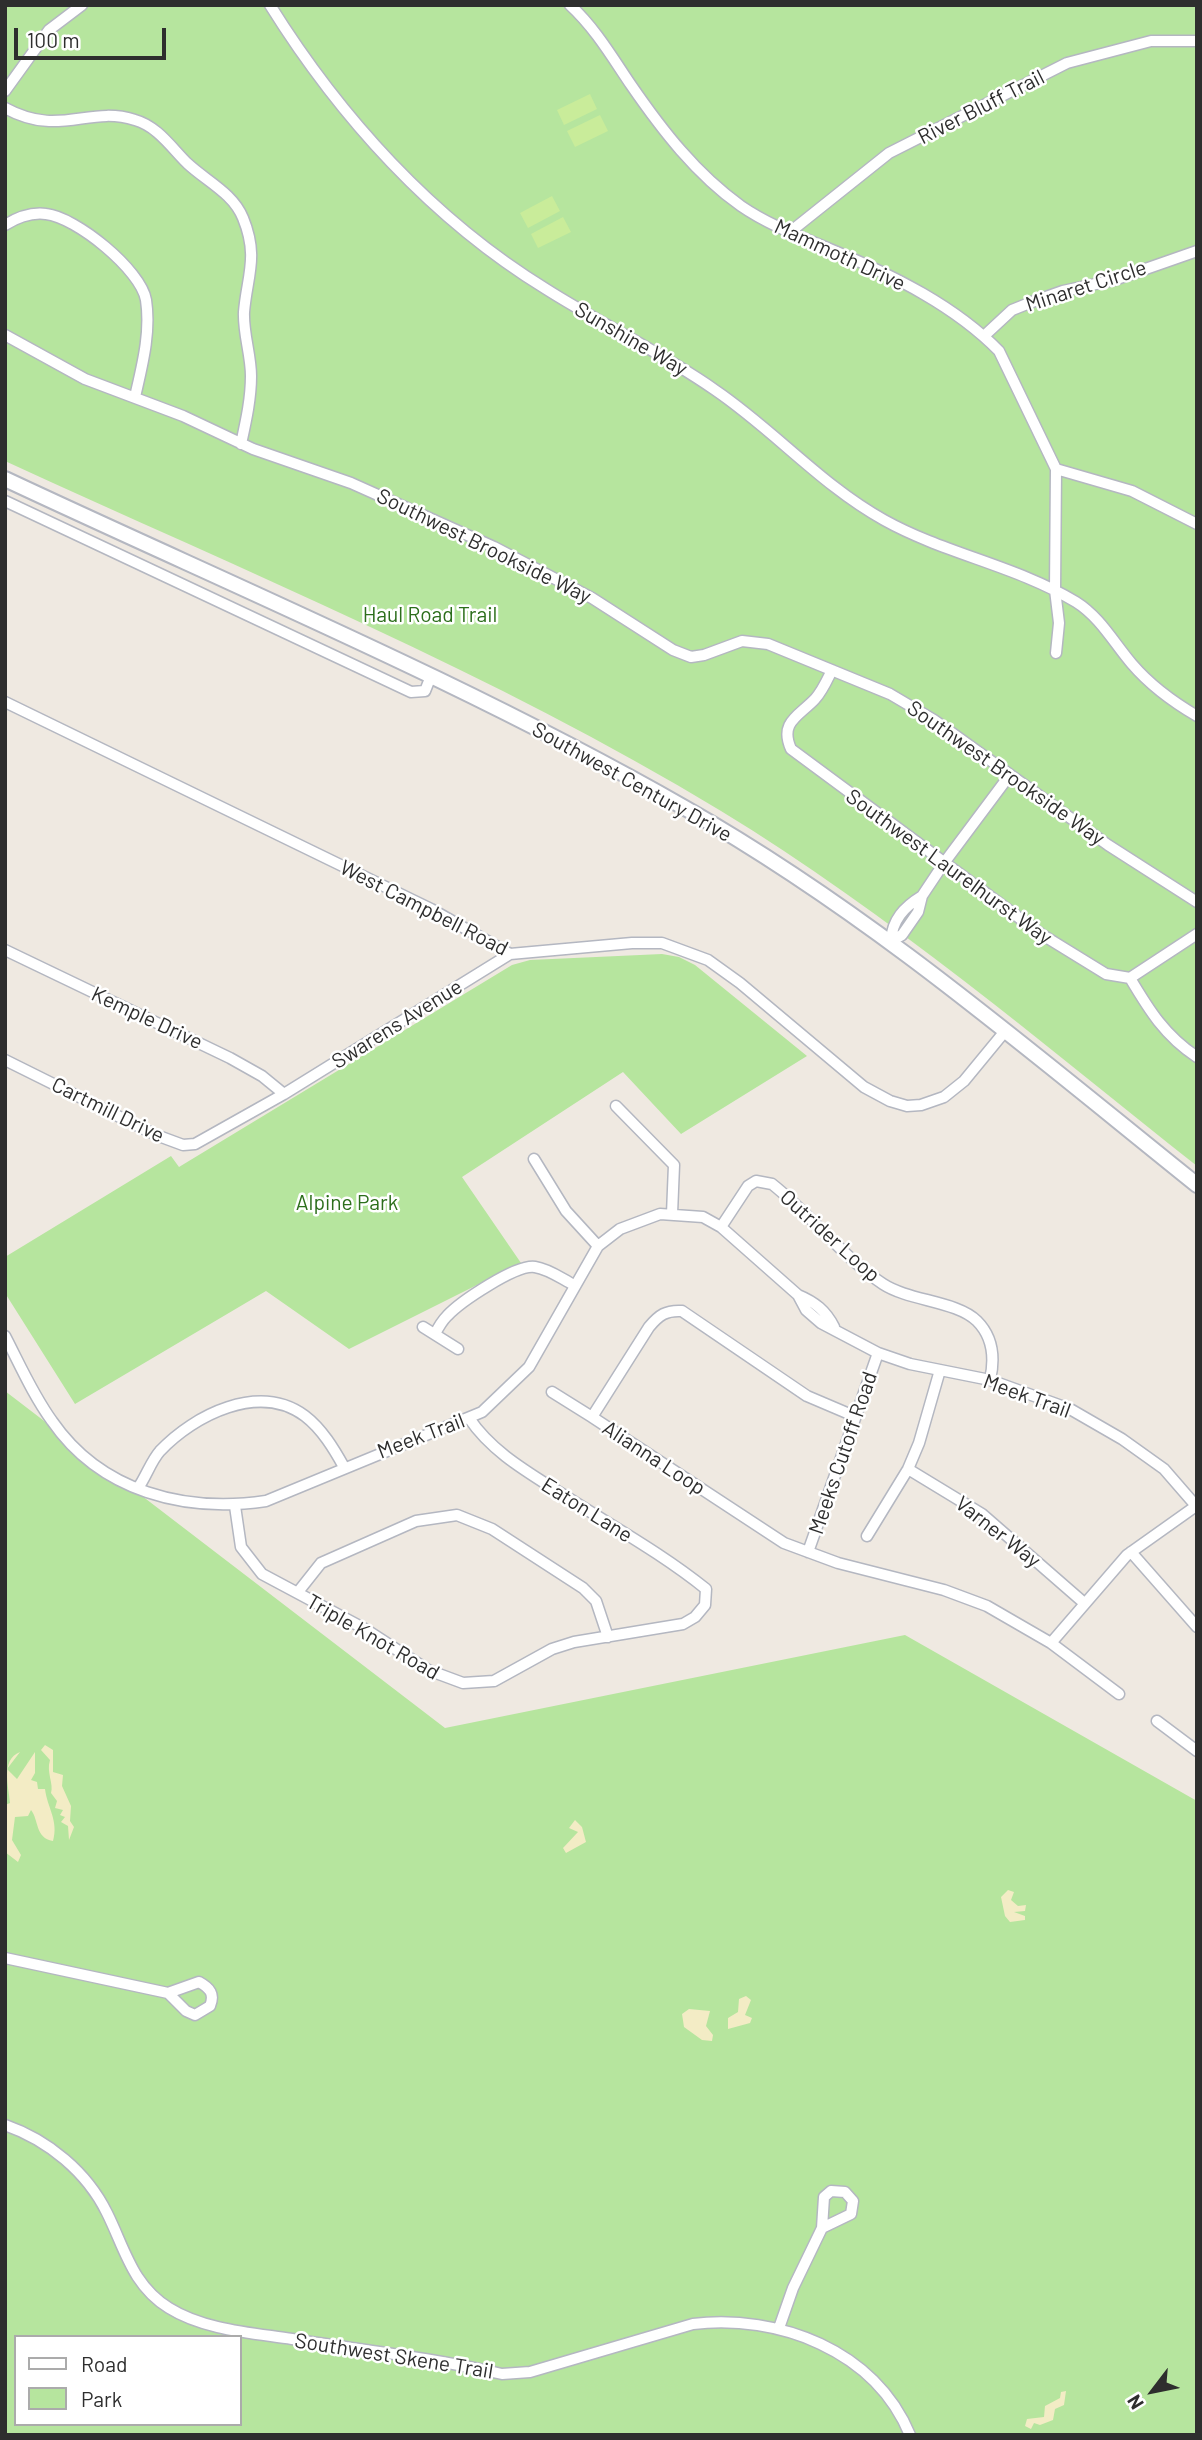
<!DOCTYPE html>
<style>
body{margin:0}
#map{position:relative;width:1202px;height:2440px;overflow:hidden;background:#efe9e1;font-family:Barlow,sans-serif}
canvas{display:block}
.frame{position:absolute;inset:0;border:7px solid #2e2e2e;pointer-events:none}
.legend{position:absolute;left:14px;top:2335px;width:228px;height:91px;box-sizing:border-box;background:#fff;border:2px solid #ababab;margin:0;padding:9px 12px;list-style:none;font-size:21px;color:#2e2e2e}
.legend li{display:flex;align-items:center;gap:14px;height:35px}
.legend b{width:35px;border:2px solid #ababab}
.north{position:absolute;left:1118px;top:2356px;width:70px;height:70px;-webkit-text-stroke:5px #fff;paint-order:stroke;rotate:238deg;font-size:19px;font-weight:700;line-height:28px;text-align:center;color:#2e2e2e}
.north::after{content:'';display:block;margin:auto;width:24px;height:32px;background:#2e2e2e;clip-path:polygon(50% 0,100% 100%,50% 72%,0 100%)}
.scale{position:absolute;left:14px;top:28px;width:152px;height:32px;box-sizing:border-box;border:4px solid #2e2e2e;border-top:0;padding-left:9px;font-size:21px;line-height:24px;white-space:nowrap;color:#2e2e2e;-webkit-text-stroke:5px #fff;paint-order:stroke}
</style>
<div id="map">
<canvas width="1202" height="2440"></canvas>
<div class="frame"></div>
<ul class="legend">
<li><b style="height:9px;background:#fff"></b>Road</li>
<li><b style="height:19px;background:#b6e59e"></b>Park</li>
</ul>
<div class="north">N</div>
<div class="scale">100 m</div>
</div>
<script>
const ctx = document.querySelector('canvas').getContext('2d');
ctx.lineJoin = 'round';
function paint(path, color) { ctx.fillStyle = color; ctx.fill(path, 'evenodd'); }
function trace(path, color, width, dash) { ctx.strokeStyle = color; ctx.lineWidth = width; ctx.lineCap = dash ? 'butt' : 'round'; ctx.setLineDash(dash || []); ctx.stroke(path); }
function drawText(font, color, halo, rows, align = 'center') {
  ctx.font = font + ' Barlow,sans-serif'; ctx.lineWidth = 5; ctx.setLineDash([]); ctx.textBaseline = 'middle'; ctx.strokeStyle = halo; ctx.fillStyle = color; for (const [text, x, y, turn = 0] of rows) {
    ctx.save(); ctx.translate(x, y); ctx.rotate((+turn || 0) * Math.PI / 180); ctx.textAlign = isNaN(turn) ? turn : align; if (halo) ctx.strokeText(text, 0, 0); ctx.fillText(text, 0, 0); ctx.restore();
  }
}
paint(new Path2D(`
 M5,5h1192v1161c-155,-123 -307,-252 -476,-355 -227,-138 -475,-239 -716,-350z
 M662,954l17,3 16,8 112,91 -126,78 -58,-62 -161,105 59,86 -172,86 -83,-58 -191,113 -70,-111v-36l166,-101 8,11 333,-202 18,-5z
 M5,1391l440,337 460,-93 292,166 -1,634h-1191zM16,2337h224v87h-224z`), '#b6e59e');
paint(new Path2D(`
 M45,1745l8,5v22l10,3 -1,11 9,20 -1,15 4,6 -5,13 -1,-14 -7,-4 4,-5 -5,-2 3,-5 -8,-2 2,-7 -6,-8c3,-9 -5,-21 -1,-33l-9,-10z
 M20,1752l-13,17 10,10 18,-27v21l-4,7 6,2 1,7h7c2,18 14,32 8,52 -18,-3 -14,-21 -22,-31l-3,6 -13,1 -3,23 9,15 -3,7 -13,-10v-47l5,-2c-1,-16 -10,-43 10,-51z
 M575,1820l7,7 4,15 -20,11 -3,-5 15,-16 -9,-4z
 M1008,1890l6,2 -3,8 7,6 8,-1 -1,6 -11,1 11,4v4l-15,2 -5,-6 -4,-19z
 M746,1996l5,4 -6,15 7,3 -2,5 -22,6v-11l10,-6 1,-13z
 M689,2009l21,2 -4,15 7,9 -1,6 -10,-1 -18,-13 -2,-13z
 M1066,2391l-2,14 -9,4 -2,11 -13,5 -6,-2 -3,6 -6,-3 2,-7 17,-2 1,-11 15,-8 1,-6z`), '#f3ecc5');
paint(new Path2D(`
 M590,94l7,15 -33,16 -7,-15z
 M600,115l8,16 -33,16 -8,-16z
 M552,196l8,15 -32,17 -8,-15z
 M563,217l8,15 -33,16 -7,-14z`), '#c9ec9a');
const minor = new Path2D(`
 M270,5c70,112 162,214 276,284 55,35 115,63 169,101 59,40 106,95 169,130 61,34 133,46 192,82 24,15 38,41 56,62 18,21 41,38 65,52
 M570,5c25,23 42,52 61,80 31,45 65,89 110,121 29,20 63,32 96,46 57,24 118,54 162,99l57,118 -1,121 4,33 -3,30
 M5,91l44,-61 33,-25
 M5,108c55,30 83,-3 130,12 22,6 36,27 52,43 19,18 46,30 56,55 16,39 4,58 1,94 -1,21 7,43 7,64 0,23 -5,45 -10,68
 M5,225c13,-8 26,-13 41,-11 30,3 95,56 100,86 5,33 -4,66 -11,97
 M790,232l99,-79 178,-90 84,-22h46
 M5,335l80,44 98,37 70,33 98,34 143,64 98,51 81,52 18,7 13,-2 38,-14 26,3 122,50 44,26 174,125 89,57
 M984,336l28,-26 20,-8 31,-11 51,-11 83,-29
 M1056,469l76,22 65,33
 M5,501l406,191 14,-1 6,-15
 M832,670c-5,10 -9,20 -17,29 -16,17 -36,23 -24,50l250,185 65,40 24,4 67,-44
 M5,702l426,207 79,45 122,-11h30l46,17 32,23 124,104 26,14 17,5 14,-1 23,-8 20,-16 42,-51
 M891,941l11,-6 16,-23 4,-16 22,-33 65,-87
 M891,941c1,-21 13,-34 31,-45
 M5,950l225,108 32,18 22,18
 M1130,978c19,32 35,58 67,79
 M5,1060l151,75 27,10 12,-1 89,-50 226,-140
 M616,1106l58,59 -2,49
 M534,1159l32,52 32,35
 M721,1227l27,-41 8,-5 16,3c37,29 74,76 111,100 26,17 74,17 94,37 16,16 18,37 13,59
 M798,1295c17,7 28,16 36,32
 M423,1327l35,22
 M435,1334c3,-6 7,-13 12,-18 13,-14 69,-52 88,-49 14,2 27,12 39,18
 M5,1336c15,29 28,59 47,85 49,71 133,92 214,80l216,-89 47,-45 69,-121 22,-17 40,-15 43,3 18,10 77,68 8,15 15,13 57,30 32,11 80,16 80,29 52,30 42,30 33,38
 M552,1392l40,25
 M854,1416l-47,-20 -125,-85c-16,-1 -23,4 -33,16l-57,90 192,126 54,20 106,27 43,16 64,37 68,51
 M908,1469l74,45 101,88
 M138,1488c8,-11 13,-27 22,-37 34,-36 99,-69 145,-35 17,13 29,33 39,51
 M235,1506l6,41 21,27 103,55 63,41 35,13 31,-2 58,-32 22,-7 109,-18 12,-7 10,-12 1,-16c-46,-37 -98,-65 -147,-97 -33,-21 -68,-41 -90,-74
 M867,1536l41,-67 11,-26 21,-73
 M808,1552l70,-199
 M1131,1552l66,75
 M298,1592l23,-29 95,-42 41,-6 35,14 91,59 13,13 12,36
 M1051,1643l76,-88 69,-49
 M1157,1721l40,30
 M5,1958l163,35 18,18 9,4 15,-9c5,-12 0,-18 -11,-24l-31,11
 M5,2125c43,15 82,47 102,88 18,36 25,72 62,95 35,22 84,25 123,31 70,11 141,19 210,35l28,-2 163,-48c85,-10 182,26 217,111
 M779,2328l14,-40 29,-60 2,-31 7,-6 14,1 8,9 -2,13 -29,14`);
const secondary = new Path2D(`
 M5,479c228,107 461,204 680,329 185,105 346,244 512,377`);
trace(minor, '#b4b7c1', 13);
trace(secondary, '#b4b7c1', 18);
trace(minor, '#fff', 10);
trace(secondary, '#fff', 14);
drawText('21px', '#2e2e2e', '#fff', [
 ["River Bluff Trail",981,107,-27],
 ["Mammoth Drive",840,255,25],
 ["Minaret Circle",1086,286,-18],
 ["Sunshine Way",631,339,30],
 ["Southwest Brookside Way",484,546,26],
 ["Southwest Brookside Way",1006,773,35],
 ["Southwest Century Drive",632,782,29],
 ["Southwest Laurelhurst Way",949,867,36],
 ["West Campbell Road",424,908,27],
 ["Kemple Drive",147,1018,25],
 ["Swarens Avenue",397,1024,-32],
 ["Cartmill Drive",108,1110,26],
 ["Outrider Loop",830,1236,42],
 ["Meek Trail",1027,1396,20],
 ["Meek Trail",421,1436,-21],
 ["Meeks Cutoff Road",843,1453,-71],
 ["Alianna Loop",654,1458,33],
 ["Eaton Lane",587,1510,32],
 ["Varner Way",998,1532,38],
 ["Triple Knot Road",373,1637,30],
 ["Southwest Skene Trail",394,2356,9]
]);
drawText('21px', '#2c6e1b', '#fff', [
 ["Haul Road Trail",430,615],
 ["Alpine Park",347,1203]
]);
</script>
